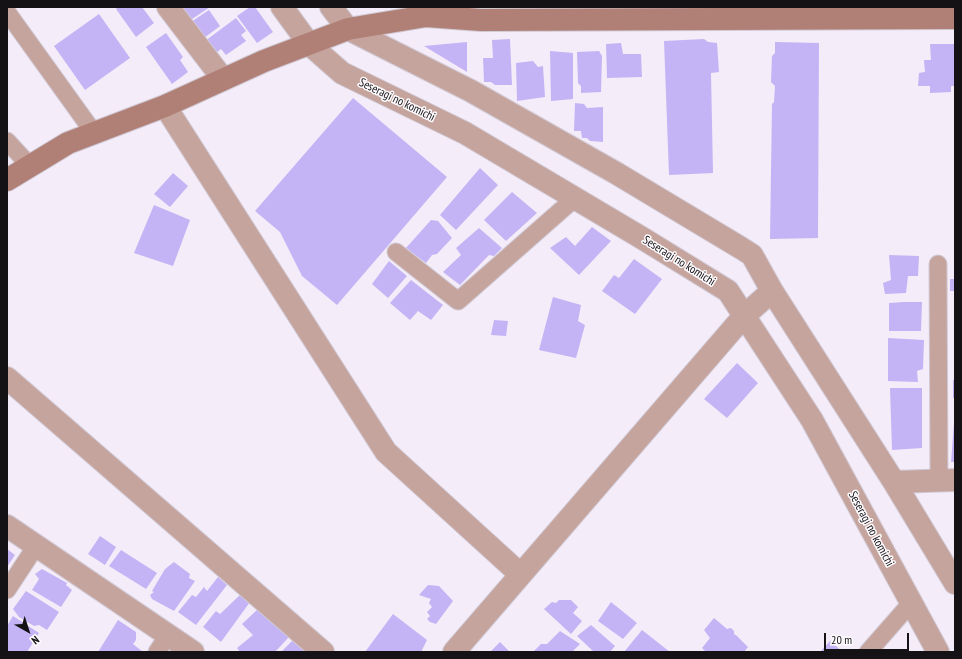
<!DOCTYPE html>
<style>
body{margin:0}
#map{position:relative;width:962px;height:659px;overflow:hidden;background:#f4ecf8;font-family:"PT Sans Narrow",sans-serif}
canvas{display:block}
.frame{position:absolute;inset:0;border:8px solid #151216;pointer-events:none}
.north{position:absolute;left:8px;top:611px;width:40px;height:40px;-webkit-text-stroke:3px #fefcfe;paint-order:stroke;rotate:141deg;font-size:11px;font-weight:700;line-height:16px;text-align:center;color:#151216}
.north::after{content:'';display:block;margin:auto;width:14px;height:18px;background:#151216;clip-path:polygon(50% 0,100% 100%,50% 72%,0 100%)}
.scale{position:absolute;left:824px;top:633px;width:85px;height:18px;box-sizing:border-box;border:2px solid #151216;border-top:0;padding-left:5px;font-size:12px;line-height:14px;white-space:nowrap;color:#151216;-webkit-text-stroke:3px #fefcfe;paint-order:stroke}
</style>
<div id="map">
<canvas width="962" height="659"></canvas>
<div class="frame"></div>
<div class="north">N</div>
<div class="scale">20 m</div>
</div>
<script>
const ctx = document.querySelector('canvas').getContext('2d');
ctx.lineJoin = 'round';
function paint(path, color) { ctx.fillStyle = color; ctx.fill(path, 'evenodd'); }
function trace(path, color, width, dash) { ctx.strokeStyle = color; ctx.lineWidth = width; ctx.lineCap = dash ? 'butt' : 'round'; ctx.setLineDash(dash || []); ctx.stroke(path); }
function drawText(font, color, halo, rows, align = 'center') {
  ctx.font = font + ' "PT Sans Narrow",sans-serif'; ctx.lineWidth = 3; ctx.setLineDash([]); ctx.textBaseline = 'middle'; ctx.strokeStyle = halo; ctx.fillStyle = color; for (const [text, x, y, turn = 0] of rows) {
    ctx.save(); ctx.translate(x, y); ctx.rotate((+turn || 0) * Math.PI / 180); ctx.textAlign = isNaN(turn) ? turn : align; if (halo) ctx.strokeText(text, 0, 0); ctx.fillText(text, 0, 0); ctx.restore();
  }
}
paint(new Path2D(`
 M118,7h24l12,16 -18,14 -20,-28z
 M180,7h30l-21,14z
 M250,7h5l18,25 -16,11 -20,-27z
 M209,10l11,16 -20,15 -12,-17z
 M99,14l31,44 -45,32 -31,-44z
 M236,18l10,13 -5,4 5,6 -20,14 -5,-6 -10,8 -10,-13z
 M166,33l17,24 -3,3 8,12 -16,12 -26,-37z
 M510,39l2,46h-17l-4,-3h-7l-1,-24h10l-1,-18z
 M704,39l4,3 9,1 2,29 -8,1 2,100 -44,2 -5,-134z
 M467,42v30l-43,-26z
 M775,42l44,1 -1,195 -48,1 2,-135 2,-2 1,-16 -4,-4 1,-26 3,-3z
 M621,43l2,11h18l1,23 -35,1 -1,-34z
 M930,44h25v42h-4v6l-21,1v-7h-12l1,-13 6,-1 -1,-12h7z
 M550,51l23,2v46l-22,2z
 M599,51l3,5 -1,36 -20,1v-7l-3,-3 -1,-31z
 M533,61l5,6 5,-1 2,31 -28,4 -1,-38z
 M353,98l94,79 -110,128 -35,-29 -22,-44 -25,-21z
 M575,103l9,1 3,4 16,-1v35l-13,-1 -3,-3h-5l-1,-7h-7z
 M480,168l18,17 -42,45 -16,-15z
 M173,173l15,13 -18,21 -16,-13z
 M512,192l25,21 -31,28 -22,-21z
 M154,205l36,15 -17,46 -39,-13z
 M431,220l7,1 14,17 -15,16 -5,1 -6,8 -20,-15z
 M592,227l19,14 -32,34 -29,-27 16,-11 9,9z
 M479,228l23,20 -8,8 -5,-1 -29,30 -17,-13 18,-17 -5,-7z
 M889,255l30,1 -1,20h-10l-2,17 -21,1 -2,-11 8,-3z
 M634,259l28,20 -27,35 -33,-23 12,-16 5,3z
 M389,261l18,15 -19,22 -16,-14z
 M950,279h5v12h-5z
 M411,280l32,25 -12,15 -13,-9 -8,9 -20,-17z
 M553,297l28,8 -3,16 7,4 -9,33 -37,-8z
 M904,302h18l-1,29h-32v-28z
 M494,320l14,1 -2,15 -15,-1z
 M888,338l36,2 -1,29 -6,2 1,11 -30,-1z
 M737,363l21,20 -31,35 -23,-19z
 M953,380h2v18h-2z
 M890,388h32v60l-30,2z
 M954,423h1v39h-4z
 M100,536l16,11 -11,18 -17,-11z
 M7,549l8,6 -8,12z
 M121,550l36,23 -11,16 -37,-23z
 M174,562l16,12 -1,4 6,3 -21,30 -22,-12 -2,-4 4,-3 -2,-1 13,-22z
 M42,569l25,14 -1,2 6,5 -11,17 -29,-17 7,-11 -4,-5z
 M218,577l9,8 -31,40 -18,-13 14,-17 4,2 8,-10 3,4z
 M428,585l11,1 14,15 -17,23 -6,-2 -3,-3 3,-3 -3,-4 5,-5 -3,-4 2,-4 -12,-4z
 M26,591l33,21 -12,18 -8,-5 -5,1 -15,-9 -6,-8z
 M241,594l9,8 -29,40 -18,-15 13,-16 4,3z
 M559,600h12l7,7 -5,6 9,8 -11,13 -27,-25 8,-7 4,1z
 M611,602l26,21 -14,16 -25,-18z
 M258,609l31,28 -14,15h-35l-3,-4 16,-13 -11,-11z
 M393,614l34,26 -6,12h-56z
 M13,616l26,17 -12,19h-20v-26z
 M714,618l13,11 4,-1 3,3v3l3,2 11,11 -4,5h-38l-4,-4 8,-10 -6,-8z
 M118,620l18,12v8l-3,4 10,8h-45z
 M591,625l24,21 -5,6h-16l-17,-16z
 M642,630l28,22h-46z
 M560,631l20,13 -8,8h-39l8,-8h6z
 M293,640l15,12h-27z
 M830,641l13,11h-23z
 M500,642l10,10h-20z`), '#c4b4f5');
const lane = new Path2D(`
 M7,12l87,121
 M7,141l23,25
 M396,252l62,49 117,-103
 M938,264l1,216
 M7,590l29,-44
 M157,652l11,-17
 M868,652l43,-49`);
const street = new Path2D(`
 M168,7l55,72
 M282,7l27,37 33,29 123,60 177,105 86,53 84,129 126,232
 M331,7l17,22 123,62 145,82 125,75 11,7 20,36 122,191 61,101
 M165,106l221,346 134,122
 M7,378l316,274
 M894,482l61,-2
 M7,526l186,126
 M454,652l290,-336 28,-25`);
const secondary = new Path2D(`
 M7,180l61,-37 97,-37 99,-45 84,-32 78,-13 55,4 474,-2`);
trace(lane, '#d0c9d4', 19);
trace(street, '#d0c9d4', 24);
trace(secondary, '#d0c9d4', 24);
trace(lane, '#c6a49e', 17);
trace(street, '#c6a49e', 22);
trace(secondary, '#b07f76', 22);
drawText('12px', '#151216', '#fefcfe', [
 ["Seseragi no komichi",397,100,26],
 ["Seseragi no komichi",679,261,32],
 ["Seseragi no komichi",871,529,62]
]);
</script>
